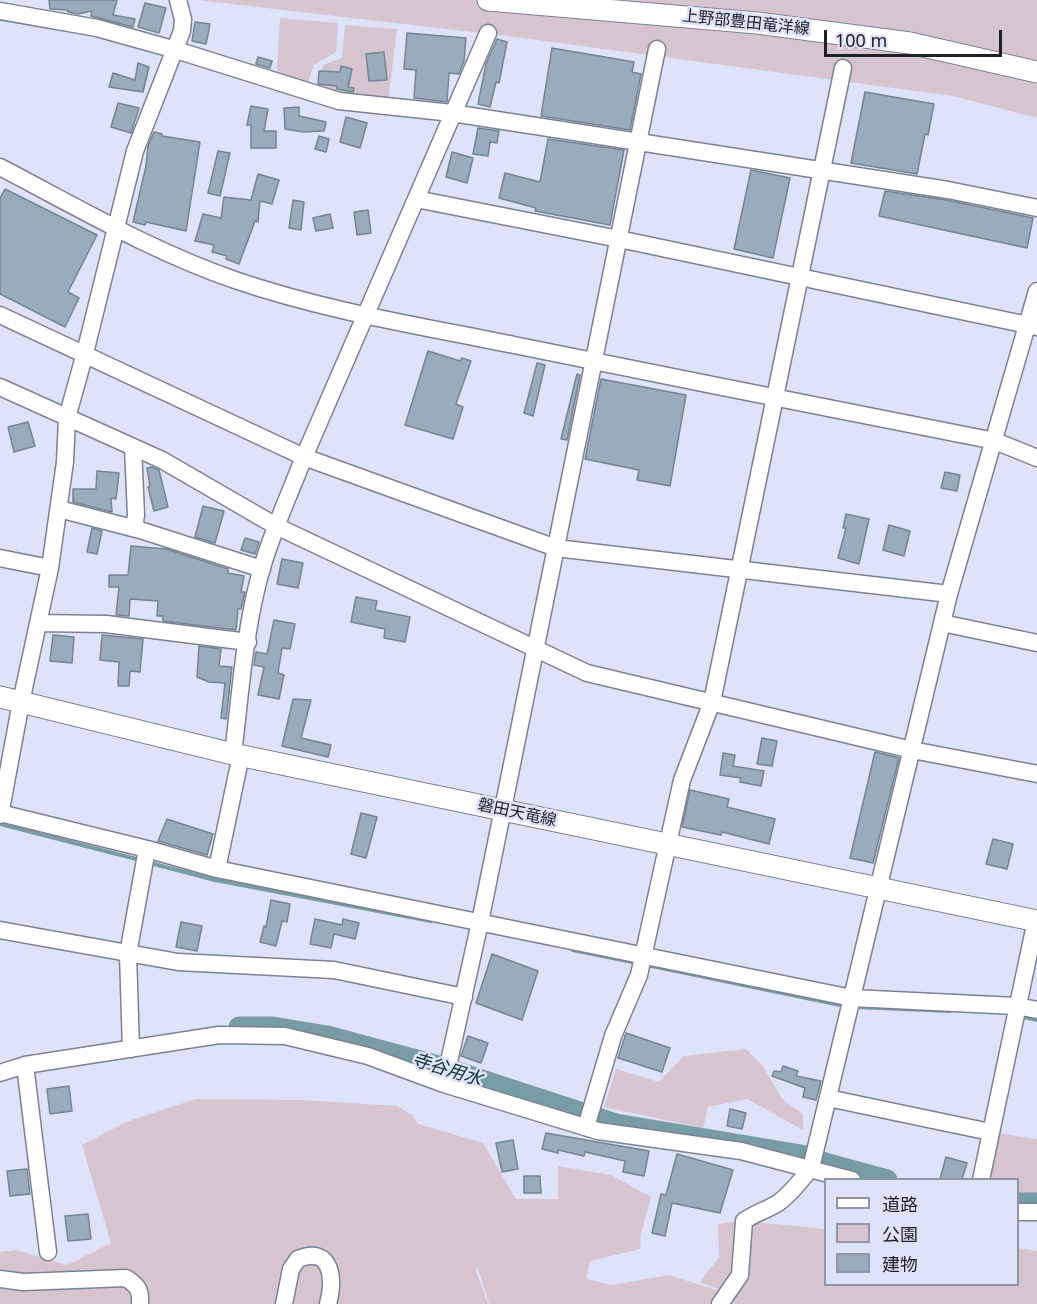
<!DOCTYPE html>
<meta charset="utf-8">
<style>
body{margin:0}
#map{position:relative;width:1037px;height:1304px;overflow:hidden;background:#dee3f9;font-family:"Noto Sans","Noto Sans JP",sans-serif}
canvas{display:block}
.legend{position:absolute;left:824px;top:1178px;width:195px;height:108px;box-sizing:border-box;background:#dee3f9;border:2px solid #9195a5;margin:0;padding:8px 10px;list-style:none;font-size:18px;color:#1e2028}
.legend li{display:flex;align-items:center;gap:12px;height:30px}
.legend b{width:30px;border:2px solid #9195a5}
.scale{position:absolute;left:824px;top:30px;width:178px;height:27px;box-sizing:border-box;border:3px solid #1e2028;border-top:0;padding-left:8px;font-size:18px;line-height:21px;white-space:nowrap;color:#1e2028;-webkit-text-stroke:4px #dee3f9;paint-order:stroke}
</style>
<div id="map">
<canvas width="1037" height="1304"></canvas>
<ul class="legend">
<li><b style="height:8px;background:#fff"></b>道路</li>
<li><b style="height:16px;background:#d6c4cf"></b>公園</li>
<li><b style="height:16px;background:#9aacbb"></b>建物</li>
</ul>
<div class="scale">100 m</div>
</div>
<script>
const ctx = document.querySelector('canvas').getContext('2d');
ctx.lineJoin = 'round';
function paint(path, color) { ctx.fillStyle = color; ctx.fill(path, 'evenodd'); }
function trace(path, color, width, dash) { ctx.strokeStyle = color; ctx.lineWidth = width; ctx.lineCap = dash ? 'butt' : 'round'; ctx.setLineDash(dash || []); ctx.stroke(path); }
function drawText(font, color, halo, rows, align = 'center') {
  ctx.font = font + ' "Noto Sans","Noto Sans JP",sans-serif'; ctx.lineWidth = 5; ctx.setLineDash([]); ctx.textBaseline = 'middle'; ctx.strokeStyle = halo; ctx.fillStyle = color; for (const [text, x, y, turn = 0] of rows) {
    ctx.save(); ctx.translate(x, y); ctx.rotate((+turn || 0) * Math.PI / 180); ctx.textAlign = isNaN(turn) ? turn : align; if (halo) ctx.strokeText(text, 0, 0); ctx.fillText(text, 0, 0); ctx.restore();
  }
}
paint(new Path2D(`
 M198,0h839v118l-84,-22 -438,-59z
 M280,18l58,5 -2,29 -22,13 -7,20 -30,-13z
 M345,25l52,4 -9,72 -41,1 -29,-16 5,-21 19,-7z
 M746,1049l17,17 19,33 21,15v16l-56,-31 -39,8 -5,21 -99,-21 12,-38 43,13 25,-26z
 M196,1099l107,1 94,6 15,9 6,9 65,19 33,56h42v-33l53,9 40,22 -10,37 -1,15 -50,12 -4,18 26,6 57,-10 69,22 -38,-15 19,-25 -1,-33 26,-3 81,8 1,55h192v-36l19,3v53h-548l-12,-39 -1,6 12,33h-488v-52l16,-2 51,15 44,-22 -29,-98 44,-23z
 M990,1132l47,7v66l-19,-1v-24h-37z`), '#d6c4cf');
trace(new Path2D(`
 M0,824l140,36
 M150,863l65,17 216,41
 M573,950l64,13
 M647,965l198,41
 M856,1007l94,4
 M1020,1016l17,4`), '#789ca3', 4);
trace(new Path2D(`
 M239,1027h34l54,9 115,31 174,57 191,32 21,8 59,16
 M1018,1203h19`), '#789ca3', 21);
const building = new Path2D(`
 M49,0h68l-4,15 22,4 -2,8 -42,-11 1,-5 -14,3 -10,-2 -1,-2 -17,-1z
 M145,3l21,5 -7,25 -21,-6z
 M195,22l15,2 -4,20 -14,-3z
 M407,33l59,5 -2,23 -5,13 -10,-1 -2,29 -33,-4 2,-28 -12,-1z
 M497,39l10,3 -8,41 -3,-1 -6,25 -12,-3 8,-40z
 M552,48l82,14 -2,10 9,2 -11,56 -89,-14z
 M384,52l3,28 -18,1 -3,-27z
 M258,57l14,4 -2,7 -14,-4z
 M138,63l11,4 -6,25 -34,-5 4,-14 22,7z
 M341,66l11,3 -4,18 6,1 -1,4 -16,-3v-3l-19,-2 1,-13 21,1z
 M865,92l69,12 -6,31 -3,-1 -8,40 -66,-11z
 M118,103l21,5 -8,25 -20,-6z
 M251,106l17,3 -4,22h12v17h-25v-23h-4z
 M299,107v9l27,6 -2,9 -21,1 -18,-3 -1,-21z
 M346,117l21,6 -7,25 -20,-6z
 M478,128l21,3 -2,12 -7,-1 -2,14 -15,-2z
 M154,132l8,2v2l38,6 -14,89 -40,-9 -1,3 -12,-3 13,-56 2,-20z
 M319,136l10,3 -3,13 -11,-3z
 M548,139l76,11 -14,75 -75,-14 1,-3 -37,-10 6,-25 35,9z
 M218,151l12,2 -10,43 -12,-3z
 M452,152l21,6 -6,25 -21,-6z
 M751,170l39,8 -17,80 -39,-9z
 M258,174l21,6 -7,24 -12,-3 -2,21 -3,-1 -16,43 -13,-5 1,-3 -15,-4 2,-7 -19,-4 8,-27 18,4 3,-21 27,3z
 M5,189l92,46 -29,57 11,6 -14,29 -65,-33v-96z
 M885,191l61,9 87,18 -6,30 -148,-32z
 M293,200l11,2 -3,28 -12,-2z
 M368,210l3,23 -14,2 -3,-23z
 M330,214l3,14 -17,3 -3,-13z
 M428,351l32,10 2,-3 9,3 -15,43 7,3 -10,32 -48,-14z
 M537,363l8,2 -12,51 -9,-3z
 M577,374l3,1 -13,65 -6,-1z
 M601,379l85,16 -16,91 -33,-6 2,-10 -54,-11z
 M28,422l7,24 -21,6 -6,-25z
 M152,467l7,3 9,37 -14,4 -6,-24 2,-1 -3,-18z
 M97,471l22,2 -3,26 -5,-1 1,14 -39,-10v-13h23z
 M945,472l15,3 -3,16 -16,-3z
 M203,506l21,5 -9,32 -20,-6z
 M846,514l23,5 -10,45 -21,-6 8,-30h-3z
 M889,525l21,6 -6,25 -21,-6z
 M92,528l10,3 -5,23 -10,-2z
 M245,538l14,4 -4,12 -14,-4z
 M131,546l35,3 62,20v4l16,3 -3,16h4l-4,17h-3l-2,21 -73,-9v-5h-6l1,-15 -28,-2 -1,17 -13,-1 3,-28h-10v-12h19z
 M282,559l21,4 -5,25 -21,-4z
 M356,597l21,4 -2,9 35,7 -5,25 -21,-4 1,-9 -34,-7z
 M274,620l21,4 -5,25 -8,-1 -4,25 6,2 -5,24 -21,-4 6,-28 -10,-2 2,-13 11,2z
 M53,635l21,2 -2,26 -22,-2z
 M102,635l41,4 -3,33 -10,-1 -1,15h-11l1,-24 -19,-2z
 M199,646l22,3 -2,17 13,1 -6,52 -5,-1 4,-35 -16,-1 -12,-5z
 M293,699l18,1 -10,38 30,7 -3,12 -46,-11z
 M762,738l15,3 -5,25 -15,-2z
 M875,752l24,6 -26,105 -23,-5z
 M723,753l12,2 -2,11 31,5 -3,15 -21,-4 1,-4 -21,-3z
 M690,790l39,9 -2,8 48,12 -6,25 -47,-12 -1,3 -39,-8z
 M361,813l16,4 -11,41 -15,-4z
 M167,819l46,15 -6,21 -49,-14z
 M993,839l20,5 -6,25 -21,-5z
 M271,900l19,4 -3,18 -5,-1 -6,25 -16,-4 4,-16 2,1z
 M315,919l27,6 1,-6 16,4 -4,16 -21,-5 -3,14 -21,-4z
 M181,922l21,4 -5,25 -21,-4z
 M492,954l46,17 -16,49 -46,-17z
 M626,1033l44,15 -8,24 -44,-14z
 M468,1036l20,7 -7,20 -20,-7z
 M783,1066l15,5 -2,5 25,5 -5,19 -13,-3 2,-9 -33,-12 2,-5 7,1z
 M69,1086l3,25 -22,3 -3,-25z
 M730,1109l16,4 -4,16 -15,-3z
 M546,1133l103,18 -5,25 -21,-4 2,-11 -40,-9 -1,4 -26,-6v3l-16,-4z
 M513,1140l5,29 -16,3 -6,-29z
 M677,1154l56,16 -13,43 -48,-10 -7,33 -13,-3 9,-39 5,1z
 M946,1157l21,6 -5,16h-22z
 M27,1169l3,25 -20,2 -3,-25z
 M524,1176h16l1,17h-17z
 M88,1214l3,25 -23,2 -3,-25z`);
paint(building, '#9aacbb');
trace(building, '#738492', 1.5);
const minor = new Path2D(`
 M0,11l97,17 79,22 163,51 113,12 496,77 89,18
 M0,167c77,40 153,85 235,113 90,31 186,46 279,65 160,33 321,64 481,96l42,17
 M416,199l203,40 418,88
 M0,315l304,142 252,91 393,46
 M0,387l162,73 114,66 311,147 325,77 125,24
 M133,447l3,68 -2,13
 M59,509l81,21 122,39
 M0,558l50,10
 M39,623l67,1 142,18
 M942,623l95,20
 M233,754c7,-57 11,-116 25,-172 11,-43 30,-84 46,-125l184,-424
 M0,813l147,36 70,20 635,129 164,8 21,4
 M0,815l21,-113 29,-134 15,-106 2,-44 18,-65 50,-202 47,-120 1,-12 -5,-19
 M217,869l24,-114
 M0,930l178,32 156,8 130,27
 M131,1049l-3,-95 19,-105
 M25,1065l23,187
 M0,1073l25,-8 194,-30 66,1 83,20 76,28 154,47 143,20 111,29
 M444,1084l36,-162 177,-873
 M828,1098l162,34
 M586,1127l27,-91 26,-61 43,-195 30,-78 131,-634
 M981,1180l55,-260
 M1018,1212h19
 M0,1279l23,3 103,-4c12,8 15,12 14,26
 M284,1304l7,-35 7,-10c34,-14 37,21 30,45
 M720,1304l20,-29 4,-54c11,-8 23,-11 34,-18 13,-9 23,-23 33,-35l138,-574 88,-303`);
const major = new Path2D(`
 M488,0l269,23 153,20 127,29
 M0,697l233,57 804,167`);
trace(minor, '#7c8194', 19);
trace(major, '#7c8194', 23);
trace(minor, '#fff', 16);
trace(major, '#fff', 21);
drawText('16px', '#1e2028', '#dee3f9', [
 ["上野部豊田竜洋線",746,23,6],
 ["磐田天竜線",517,813,12]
]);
drawText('italic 18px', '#0c3138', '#dee3f9', [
 ["寺谷用水",447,1070,17]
]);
</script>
